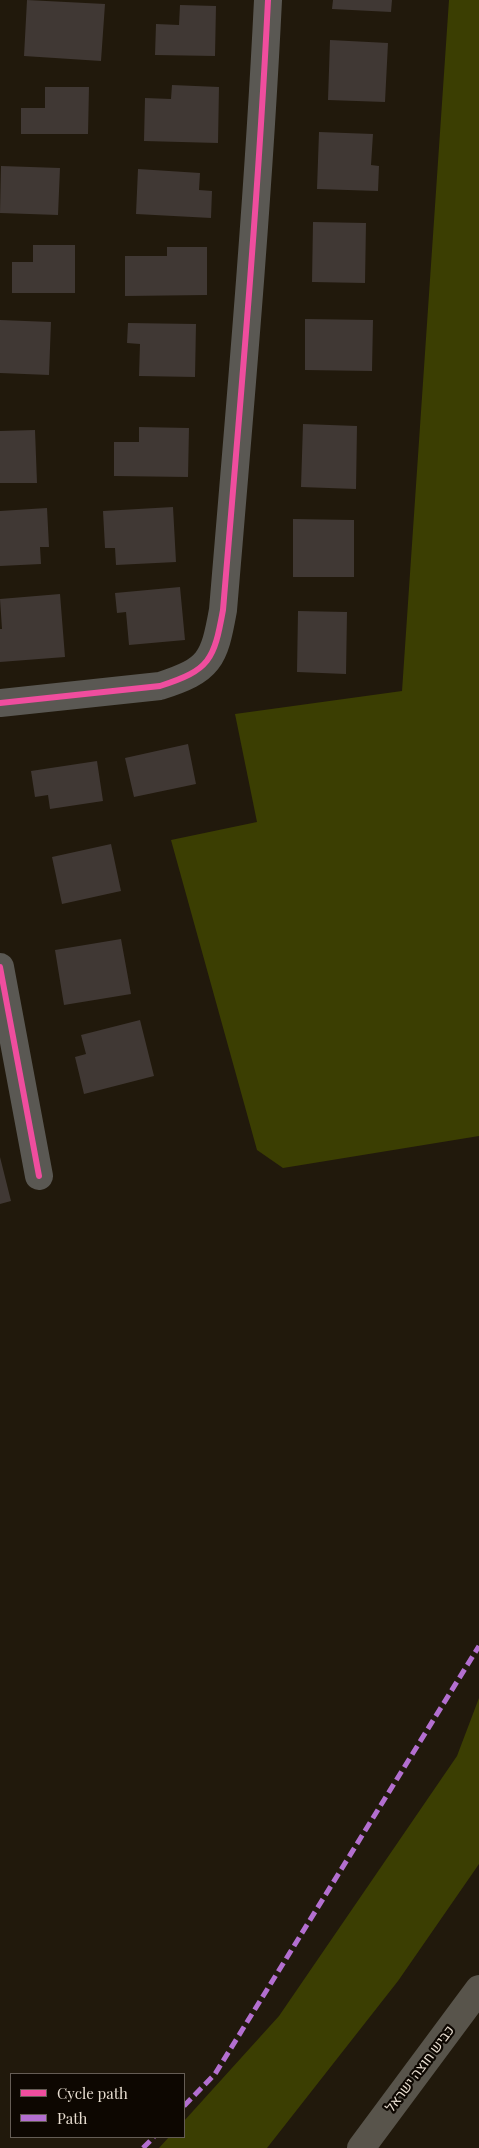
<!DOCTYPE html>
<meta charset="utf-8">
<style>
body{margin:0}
#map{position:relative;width:479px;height:2148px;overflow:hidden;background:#21190c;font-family:"Playfair Display",serif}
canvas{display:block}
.legend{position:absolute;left:10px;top:2073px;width:175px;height:65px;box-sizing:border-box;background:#0d0701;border:1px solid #655d55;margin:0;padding:6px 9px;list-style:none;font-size:15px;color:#e9dfd2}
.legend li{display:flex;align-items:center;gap:10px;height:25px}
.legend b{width:25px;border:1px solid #655d55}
</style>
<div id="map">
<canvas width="479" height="2148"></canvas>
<ul class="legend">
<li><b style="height:6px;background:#ef4d9e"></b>Cycle path</li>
<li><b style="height:6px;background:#b36fd0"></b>Path</li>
</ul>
</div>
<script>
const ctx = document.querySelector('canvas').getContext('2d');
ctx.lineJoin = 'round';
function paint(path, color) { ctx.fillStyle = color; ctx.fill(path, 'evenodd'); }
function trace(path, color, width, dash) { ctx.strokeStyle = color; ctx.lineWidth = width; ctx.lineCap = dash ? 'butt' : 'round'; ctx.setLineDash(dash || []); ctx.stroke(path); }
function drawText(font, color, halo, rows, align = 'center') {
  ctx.font = font + ' "Playfair Display",Heebo,serif'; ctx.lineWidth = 4.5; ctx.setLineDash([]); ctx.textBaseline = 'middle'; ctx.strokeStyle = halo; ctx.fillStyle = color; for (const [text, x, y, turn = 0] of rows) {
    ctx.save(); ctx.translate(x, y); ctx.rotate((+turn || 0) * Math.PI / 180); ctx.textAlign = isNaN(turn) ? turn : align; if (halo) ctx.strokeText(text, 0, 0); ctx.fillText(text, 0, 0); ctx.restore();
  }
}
paint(new Path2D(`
 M449,0h30v1136l-196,32 -26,-18 -86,-310 86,-18 -22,-108 167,-23z
 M479,1698v166l-81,117 -131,167h-108l10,-11h15v-16l95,-105 178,-260z`), '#3b3e02');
paint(new Path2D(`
 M27,0l78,4 -4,57 -77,-5z
 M333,0h59l-1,12 -59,-3z
 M180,5l36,1 -1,50 -60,-1 1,-31 23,1z
 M330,40l58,3 -3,59 -57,-2z
 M172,85l47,2 -1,56 -74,-2 1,-43 26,1z
 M45,87h44l-1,47h-67v-26h24z
 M319,132l54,2 -2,31 8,1 -1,25 -61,-2z
 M1,166l59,2 -2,47 -58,-2z
 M138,169l62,4 -1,17 13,1 -1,27 -75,-4z
 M313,222l53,1 -1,60 -53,-1z
 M33,245h42v48h-63v-31h21z
 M167,247h40v48l-82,1v-40h42z
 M305,319l68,1 -1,51 -67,-1z
 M0,320l51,2 -2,53 -49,-2z
 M128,323l68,1 -1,53 -56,-1 1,-32 -13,-1z
 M303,424l54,2 -1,63 -55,-2z
 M139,427l50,1 -1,49 -74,-1v-34h25z
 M35,430l2,53h-37v-52z
 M173,507l3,55 -60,3 -1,-17h-10l-2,-37z
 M47,508l2,39h-9l1,17 -41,2v-55z
 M293,519l61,1v57h-61z
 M180,587l5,53 -56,5 -3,-33 -9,1 -2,-20z
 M60,594l5,63 -65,5v-33h2l-2,-30z
 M298,611l49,1 -1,62 -49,-2z
 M188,744l8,40 -62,13 -9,-39z
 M97,761l6,40 -53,8 -2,-14 -13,2 -4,-26z
 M111,844l10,47 -59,13 -10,-47z
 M121,939l10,55 -67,11 -9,-55z
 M140,1020l14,56 -70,18 -9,-37 11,-3 -5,-19z
 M0,1157l11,44 -11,3z`), '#403834');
trace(new Path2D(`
 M0,703l160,-17c50,-16 54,-26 63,-76 17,-203 35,-406 45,-610
 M0,967l39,209`), '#5a5853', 28);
trace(new Path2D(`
 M361,2148l118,-159`), '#58544b', 28);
trace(new Path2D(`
 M184,2106l31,-32 264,-428
 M143,2148l11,-11`), '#b36fd0', 5, [10, 5]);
trace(new Path2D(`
 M0,703l160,-17c50,-16 54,-26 63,-76 17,-203 35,-406 45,-610
 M0,967l39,209`), '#ef4d9e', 6);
drawText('14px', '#e9dfd2', '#0d0701', [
 ["כביש חוצה ישראל",420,2069,-53]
]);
</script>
